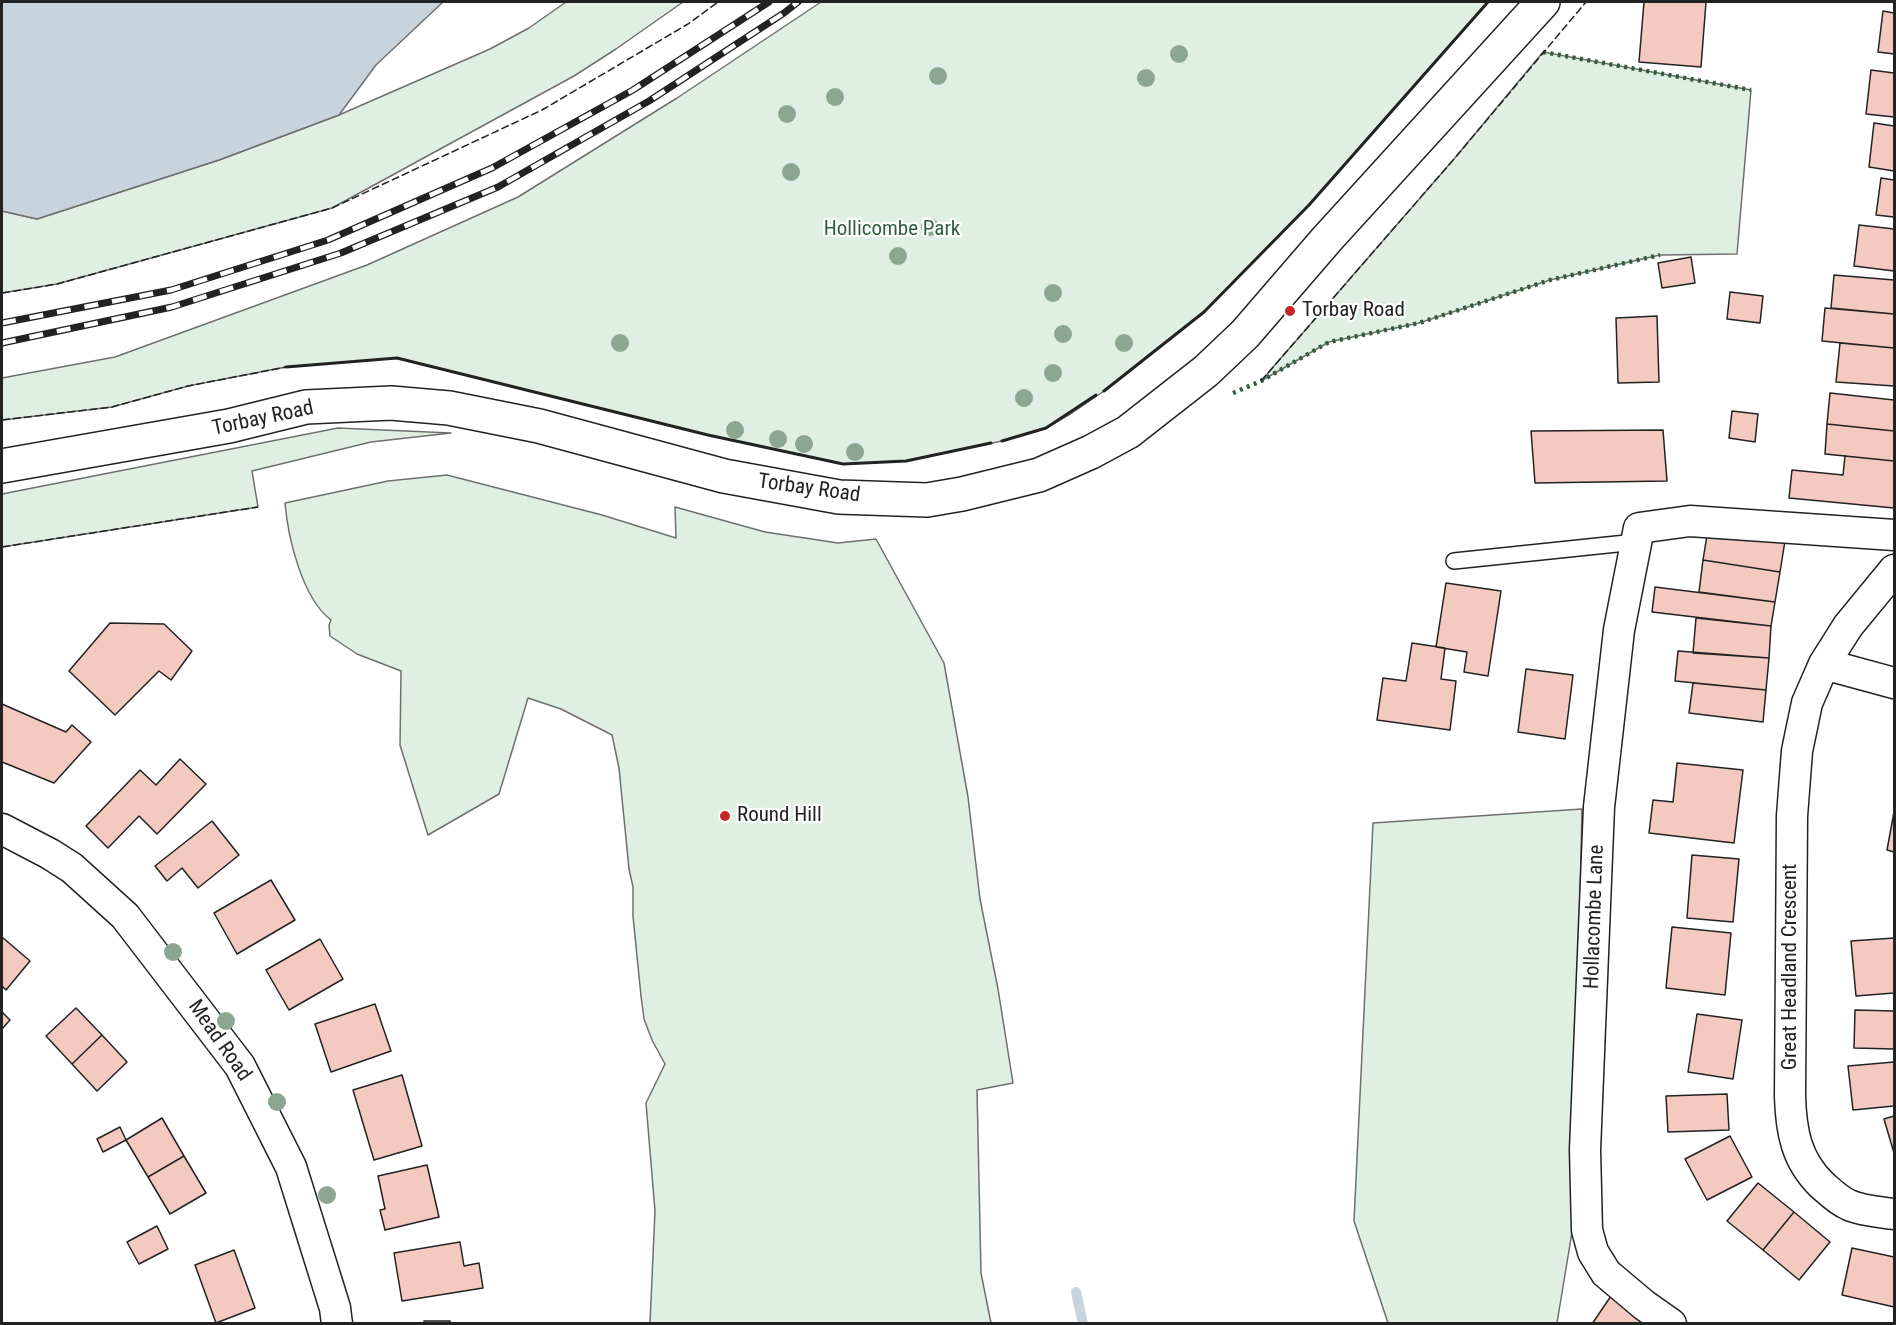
<!DOCTYPE html>
<style>
body{margin:0}
#map{position:relative;width:1896px;height:1325px;overflow:hidden;background:#fff;font-family:"Roboto Condensed",sans-serif}
canvas{display:block}
.frame{position:absolute;inset:0;border:3px solid #222;pointer-events:none}
</style>
<div id="map">
<canvas width="1896" height="1325"></canvas>
<div class="frame"></div>
</div>
<script>
const ctx = document.querySelector('canvas').getContext('2d');
ctx.lineJoin = 'round';
function paint(path, color) { ctx.fillStyle = color; ctx.fill(path, 'evenodd'); }
function trace(path, color, width, dash) { ctx.strokeStyle = color; ctx.lineWidth = width; ctx.lineCap = dash ? 'butt' : 'round'; ctx.setLineDash(dash || []); ctx.stroke(path); }
function drawText(font, color, halo, rows, align = 'center') {
  ctx.font = font + ' "Roboto Condensed",sans-serif'; ctx.lineWidth = 4.5; ctx.setLineDash([]); ctx.textBaseline = 'middle'; ctx.strokeStyle = halo; ctx.fillStyle = color; for (const [text, x, y, turn = 0] of rows) {
    ctx.save(); ctx.translate(x, y); ctx.rotate((+turn || 0) * Math.PI / 180); ctx.textAlign = isNaN(turn) ? turn : align; if (halo) ctx.strokeText(text, 0, 0); ctx.fillText(text, 0, 0); ctx.restore();
  }
}
const green = new Path2D(`
 M566,2h117l-67,47 -42,27 -242,132 -275,76 -55,9v-82l35,8 182,-59 120,-45 151,-66 39,-21z
 M821,2h667l-179,203 -105,107 -100,79 -32,22 -26,15 -44,13 -96,20 -63,3 -135,-29 -311,-77 -111,9 -98,19 -76,21 -110,13v-42l113,-21 252,-92 151,-68 159,-99z
 M1543,52l208,38 -14,164 -77,1 -110,25 -131,43 -90,19 -68,39 193,-222z
 M338,428l113,5 -80,9 -119,29 6,36 -256,40v-53z
 M447,475l155,40 74,23 -1,-31 90,25 73,11 38,-4 68,124 24,134 12,102 18,90 15,94 -36,7 4,183 10,50h-341l5,-112 -9,-108 19,-39 -13,-24 -8,-21 -3,-23 -8,-80v-29l-4,-18 -10,-101 -7,-33 -51,-26 -33,-11 -29,96 -71,41 -28,-90 1,-74 -44,-17 -27,-18 -1,-11 2,-5c-29,-22 -43,-82 -46,-117l103,-22z
 M1582,809l-9,417 -16,97h-169l-34,-102 19,-398z`);
paint(green, '#e0efe3');
trace(green, '#6f6f6f', 1.5);
const water = new Path2D(`
 M2,2h441l-67,63 -37,50 -120,45 -182,59 -35,-8z`);
paint(water, '#c7d3dd');
trace(water, '#6f6f6f', 1.5);
trace(new Path2D(`
 M1076,1292l7,32`), '#c7d3dd', 10);
const building = new Path2D(`
 M1644,2h62l-5,65 -62,-5z
 M1883,11l11,2v41l-16,-2z
 M1871,70l23,3v44l-28,-3z
 M1874,123l20,3v45l-25,-4z
 M1881,178l13,2v37l-18,-2z
 M1859,225l35,4v42l-40,-5z
 M1691,257l4,26 -33,5 -4,-25z
 M1834,275l60,5v34l-63,-6z
 M1730,292l33,4 -3,27 -33,-4z
 M1825,308l69,6v34l-72,-7z
 M1657,316l2,66 -41,1 -2,-65z
 M1840,343l54,5v38l-58,-4z
 M1830,393l64,7v31l-67,-7z
 M1732,411l26,3 -3,28 -26,-4z
 M1827,424l67,7v30l-69,-7z
 M1663,430l4,51 -132,2 -4,-52z
 M1845,456l49,5v47l-105,-10 3,-28 51,5z
 M1708,529l77,12 -5,31 -77,-12z
 M1703,560l77,12 -5,30 -76,-10z
 M1446,583l55,8 -13,85 -24,-4 3,-20 -31,-5z
 M1655,587l120,15 -4,24 -119,-14z
 M1696,618l75,8 -2,32 -76,-5z
 M110,623l54,1 28,27 -21,29 -12,-9 -44,44 -46,-44z
 M1412,643l33,5 -4,31 15,2 -6,49 -73,-10 6,-42 23,3z
 M1678,651l91,7 -3,32 -91,-9z
 M1526,669l47,6 -8,64 -47,-7z
 M1693,683l73,7 -3,32 -74,-9z
 M2,704l64,28 6,-7 19,17 -37,41 -52,-21z
 M180,759l26,25 -49,50 -18,-18 -31,32 -22,-22 54,-56 16,15z
 M1677,763l66,7 -9,73 -85,-10 4,-33 20,2z
 M1894,812v40l-7,-2z
 M212,821l27,34 -41,33 -16,-20 -15,13 -12,-15z
 M1692,855l47,4 -6,63 -46,-4z
 M271,880l24,40 -58,34 -23,-41z
 M1672,927l59,6 -6,62 -59,-7z
 M2,937l28,24 -24,29 -4,-4z
 M1894,938v55l-38,3 -5,-55z
 M320,939l23,40 -54,31 -23,-40z
 M375,1004l16,47 -60,21 -16,-48z
 M76,1008l26,27 -30,29 -26,-28z
 M1855,1010l39,1v38l-40,-1z
 M2,1012l8,8 -8,9z
 M1697,1014l45,6 -9,59 -45,-7z
 M102,1035l25,27 -30,29 -25,-27z
 M1894,1062v44l-41,4 -5,-44z
 M402,1075l20,71 -48,14 -21,-70z
 M1727,1094l2,36 -61,2 -2,-36z
 M1894,1116v37l-10,-34z
 M162,1118l22,38 -36,21 -22,-37z
 M120,1127l6,13 -23,12 -6,-13z
 M1730,1136l22,41 -45,23 -22,-41z
 M184,1156l22,37 -36,21 -22,-37z
 M427,1165l12,52 -54,13 -5,-20 5,-1 -7,-33z
 M1758,1183l36,29 -31,38 -36,-29z
 M1794,1212l36,30 -31,38 -36,-30z
 M157,1226l11,23 -29,15 -12,-22z
 M460,1242l4,24 15,-3 4,25 -81,13 -8,-48z
 M1852,1248l42,9v50l-52,-12z
 M234,1250l21,58 -39,15 -21,-58z
 M1611,1296l39,28h-58z
 M424,1321h26l1,3h-27z`);
paint(building, '#f3c9c0');
trace(building, '#222', 1.5);
const service = new Path2D(`
 M1454,561l182,-19`);
const minor = new Path2D(`
 M1894,570l-46,56 -24,38 -17,39 -10,48 -5,65 -2,280c1,35 6,64 32,89 8,7 17,16 27,20 13,6 31,7 45,9
 M1824,664l70,19
 M2,829l48,25 22,14 53,48 115,150 51,101 44,141 2,16
 M1671,1324l-27,-19 -38,-32 -13,-21 -6,-22 -2,-80 14,-343 20,-177 20,-102 51,-7 204,14`);
const primary = new Path2D(`
 M2,466l227,-40 77,-19 85,-4 58,5 90,18 185,50 115,21 88,3 35,-6 77,-19 52,-23 37,-20 78,-61 39,-37 82,-95 216,-237`);
trace(service, '#222', 18);
trace(minor, '#222', 33);
trace(primary, '#222', 36);
trace(service, '#fff', 15);
trace(minor, '#fff', 30);
trace(primary, '#fff', 33);
const rail = new Path2D(`
 M2,323l169,-33 157,-50 164,-72 141,-78 136,-88
 M2,343l170,-36 169,-54 157,-66 151,-86 135,-88 14,-11`);
trace(rail, '#222', 7);
trace(rail, '#fff', 4.5, [14]);
trace(new Path2D(`
 M1543,52l208,38
 M1233,393l28,-12 68,-39 90,-19 131,-43 110,-25`), '#2f5e38', 4.5, [3, 4.5]);
trace(new Path2D(`
 M2,293l55,-9 275,-76 210,-98 146,-86 30,-22
 M1261,381l193,-222 132,-157
 M2,420l110,-13 76,-21 98,-19
 M2,547l256,-40`), '#222', 1.5, [8, 3]);
trace(new Path2D(`
 M286,367l111,-9 311,77 135,29 63,-3 85,-18
 M1104,391l100,-79 105,-107 179,-203
 M1002,441l44,-13 50,-33`), '#222', 3);
ctx.fillStyle = '#8da692';
for (const [x, y] of [
 [1179,54],
 [938,76],
 [1146,78],
 [835,97],
 [787,114],
 [791,172],
 [930,227],
 [898,256],
 [1053,293],
 [1063,334],
 [620,343],
 [1124,343],
 [1053,373],
 [1024,398],
 [735,430],
 [778,439],
 [804,444],
 [855,452],
 [173,952],
 [226,1021],
 [277,1102],
 [327,1195]
]) { ctx.beginPath(); ctx.arc(x, y, 9, 0, 2 * Math.PI); ctx.fill(); }
for (const [x, y, r, color] of [
 [1290,311,6,"#c62828"],
 [725,816,6,"#c62828"]
]) { const dot = new Path2D(); dot.arc(x, y, r, 0, 2 * Math.PI); ctx.fillStyle = color; ctx.fill(dot); trace(dot, '#fff', 2); }
drawText('21px', '#2f5e38', '#fff', [
 ["Hollicombe Park",892,230]
]);
drawText('21px', '#222', '#fff', [
 ["Torbay Road",1302,311],
 ["Round Hill",737,816]
], 'left');
drawText('21px', '#222', '#fff', [
 ["Torbay Road",263,419,-12],
 ["Torbay Road",809,489,8],
 ["Hollacombe Lane",1595,917,-88],
 ["Great Headland Crescent",1791,967,-90],
 ["Mead Road",219,1041,55]
]);
</script>
